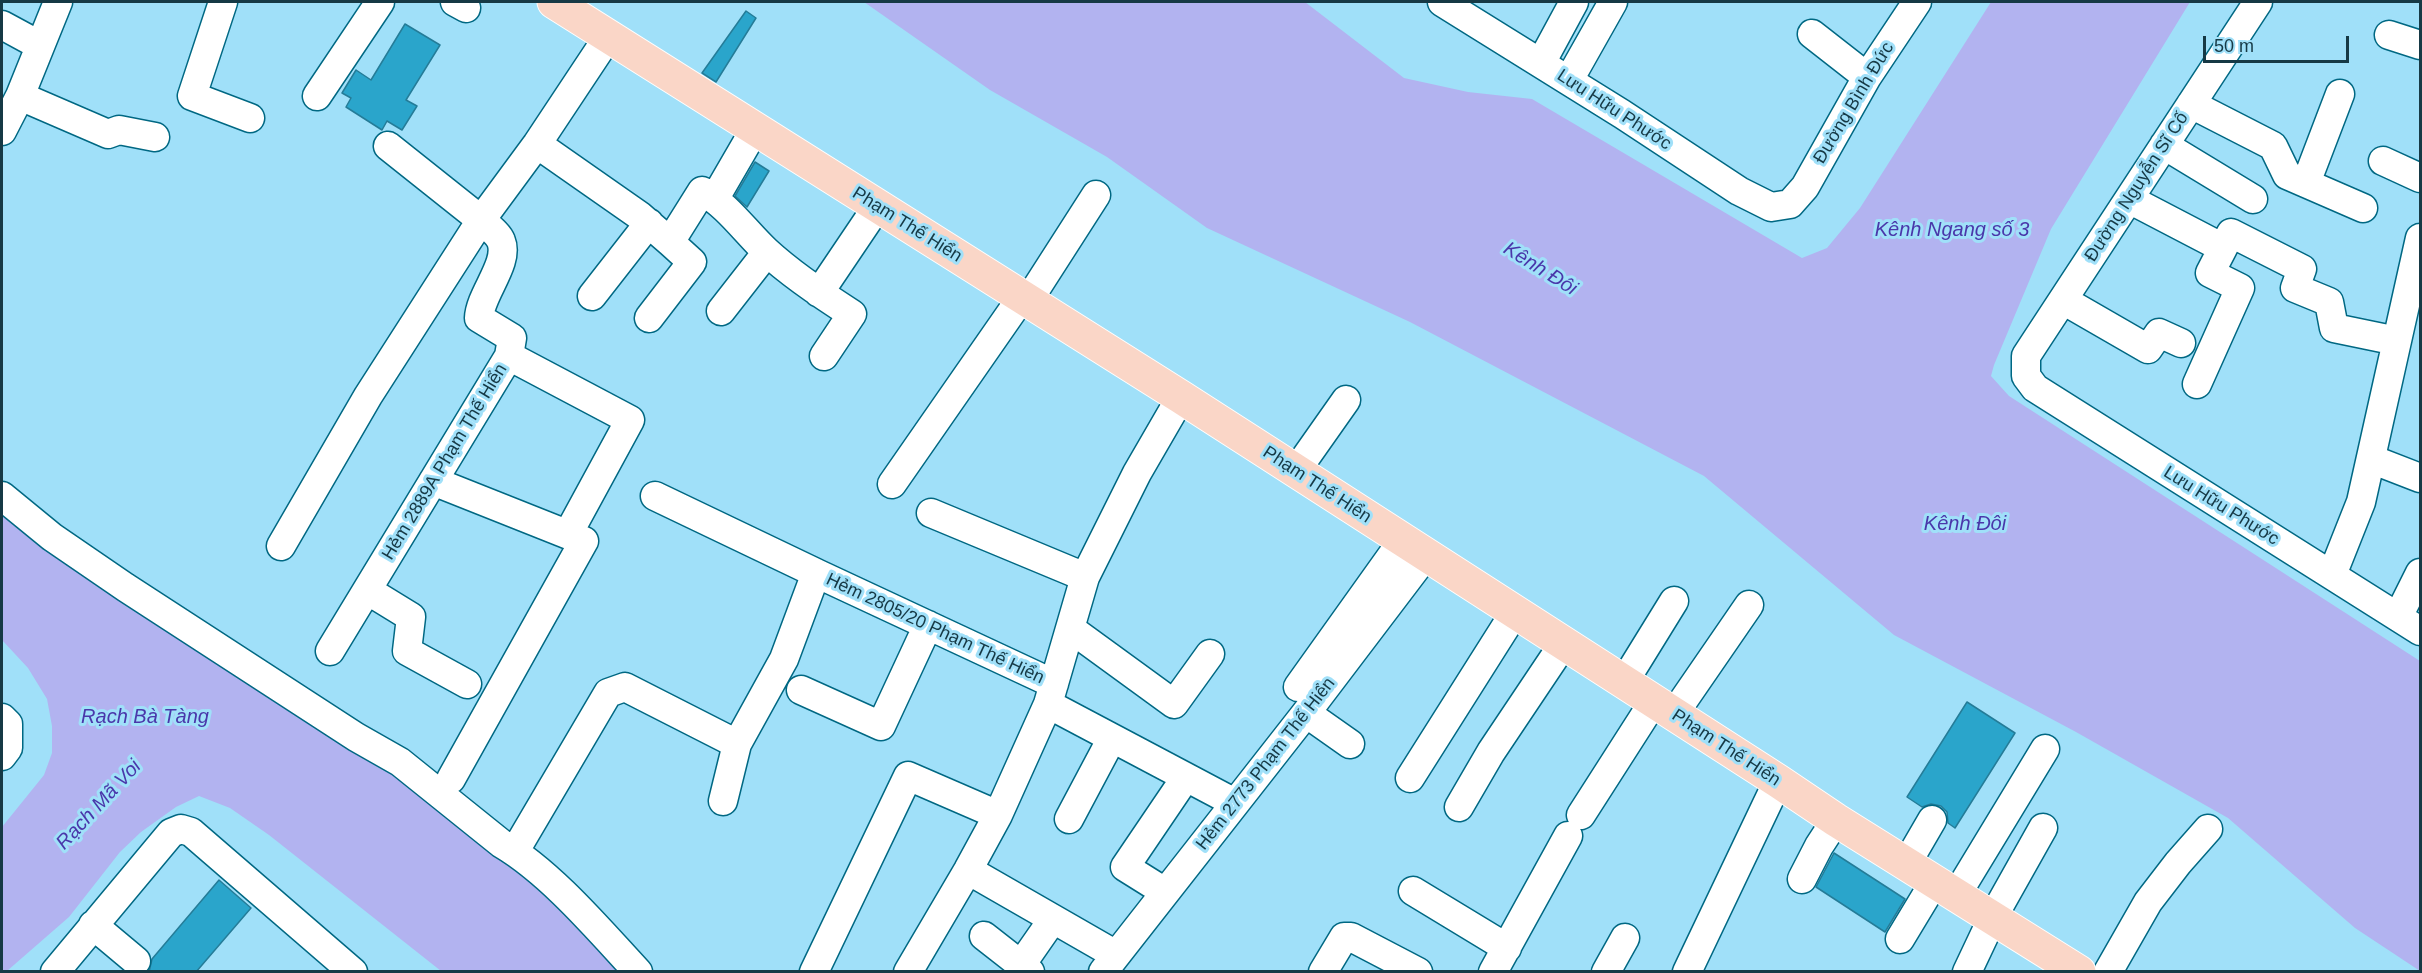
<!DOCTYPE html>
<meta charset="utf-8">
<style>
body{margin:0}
#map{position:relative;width:2422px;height:973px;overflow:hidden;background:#a0e0f9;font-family:Arial,sans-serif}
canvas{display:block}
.frame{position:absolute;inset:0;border:3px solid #163945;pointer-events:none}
.scale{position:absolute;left:2203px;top:36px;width:146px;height:27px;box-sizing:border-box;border:3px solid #163945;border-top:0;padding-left:8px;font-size:18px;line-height:21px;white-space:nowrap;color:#163945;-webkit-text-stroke:4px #a0e0f9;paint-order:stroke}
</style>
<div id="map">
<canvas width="2422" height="973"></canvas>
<div class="frame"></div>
<div class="scale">50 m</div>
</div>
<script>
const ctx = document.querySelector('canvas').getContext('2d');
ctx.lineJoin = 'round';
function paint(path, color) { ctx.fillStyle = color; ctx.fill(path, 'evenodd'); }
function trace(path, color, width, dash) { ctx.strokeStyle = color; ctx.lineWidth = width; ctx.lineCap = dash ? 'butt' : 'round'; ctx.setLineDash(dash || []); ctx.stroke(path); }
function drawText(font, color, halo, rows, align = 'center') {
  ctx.font = font + ' Arial,sans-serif'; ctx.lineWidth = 6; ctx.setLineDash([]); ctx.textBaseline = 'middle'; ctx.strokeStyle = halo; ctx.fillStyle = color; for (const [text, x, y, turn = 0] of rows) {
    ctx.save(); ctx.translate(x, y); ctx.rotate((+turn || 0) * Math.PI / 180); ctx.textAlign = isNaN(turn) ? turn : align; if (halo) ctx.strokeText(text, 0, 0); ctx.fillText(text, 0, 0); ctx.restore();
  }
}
paint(new Path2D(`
 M864,2h441l99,76 64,14 64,7 270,159 25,-10 33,-40 131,-206h199l-139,227 -57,136 -3,11 18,20 411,265v310l-65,-43 -127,-110 -152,-86 -182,-97 -190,-159 -294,-154 -203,-94 -100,-71 -117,-67z
 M2,513l381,249 185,149 58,60h-185l-172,-136 -39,-27 -31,-12 -23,11 -35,25 -21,20 -51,65 -62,54h-5v-144l42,-52 8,-22v-27l-5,-27 -19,-31 -26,-28z`), '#b2b3f0');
const building = new Path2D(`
 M746,11l10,7 -40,64 -14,-9z
 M405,24l35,21 -34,55 11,6 -15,24 -15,-9 -5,9 -36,-23 5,-9 -9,-5 14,-23 15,10z
 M755,162l14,9 -22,36 -12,-11z
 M1967,702l48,31 -60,95 -7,-5 -1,-11 -6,-6 -10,-2 -9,3 -15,-10z
 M1834,853l71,46 -20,33 -69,-45z
 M219,880l32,28 -55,64h-47l3,-13z`);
paint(building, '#2aa5cb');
trace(building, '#247c98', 1.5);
const minor = new Path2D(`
 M58,2l-38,94 88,38 11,-4 36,7
 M223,2l-31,94 58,22
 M455,2l11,6
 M1442,2l180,112 117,77 32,16 19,-3 15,-17 62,-110 50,-75
 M2258,2l-232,354v20l9,12 385,243
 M2,25l37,20
 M1812,34l55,43
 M2389,35l31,10
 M1541,63l33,-61
 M1569,80l44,-78
 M317,96l63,-94
 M2191,104l82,42 14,29 76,33
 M2,131l18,-35
 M537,144l103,72 30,26 32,-51c25,14 43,40 64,60 26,24 56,44 86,63l-28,42
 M2164,145l89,54
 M388,146l93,74 56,-76 71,-107
 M2383,161l37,17
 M2306,183l34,-89
 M715,198l40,-69
 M2129,199l94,49 8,-15 71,36 -7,19 34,14 5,26 63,13
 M819,293l58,-86
 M592,296l57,-73
 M2063,300l85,49 11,-16 22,10
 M1028,301l68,-106
 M721,311l46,-59
 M649,318l43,-56 -22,-20
 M509,356l121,64 -62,114
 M2197,384l43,-96 -30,-15 13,-25
 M2371,459l49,19
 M1296,471l50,-71
 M433,481l151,60 -133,238
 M892,484l130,-187
 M2,496l50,41 73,50 231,150 44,25 102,82c49,29 97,86 136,128
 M655,496l161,77
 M931,513l154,64
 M281,546l87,-150 113,-176c6,6 17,13 20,21 9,22 -21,53 -22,77l33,20 -3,18 -179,295
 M2332,575l29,-73 59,-264
 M367,590l44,27 -4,34 60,33
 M2398,617l22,-44
 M1071,629l103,75 36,-50
 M1624,682l50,-81
 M1298,687l105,-147
 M801,690l80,36 47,-101
 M1048,704l187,99
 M1306,713l44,31
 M1674,714l75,-109
 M2,718l6,6v24l-6,8
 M1410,778l105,-166
 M723,801l14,-57 47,-85 32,-86 238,111
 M1459,807l32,-55 73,-109
 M1581,815l73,-114
 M1069,819l43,-81
 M515,851l93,-158 17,-6 112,57
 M1907,863l25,-43
 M968,870l148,85
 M1802,879l17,-33 17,-26
 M1413,891l94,57
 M1165,892l-40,-25 61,-90
 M1957,894l88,-145
 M93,925l43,36
 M984,936l46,36
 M1900,939l35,-58
 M1021,965l32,-46
 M55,972l116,-139 10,-4 10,3 162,140
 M814,972l94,-196 90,39
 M908,972l60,-102 30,-55 50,-111 37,-127 52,-104 44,-76
 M1103,972l203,-259 120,-158
 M1323,972l21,-35h7l67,35
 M1493,972l75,-136
 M1606,972l19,-34
 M1687,972l91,-191
 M1967,972l26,-55 50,-89
 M2108,972l40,-70 30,-39 30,-34`);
const major = new Path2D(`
 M554,2l627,395 597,384 58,39 243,152`);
trace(minor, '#006883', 31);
trace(major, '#fff', 35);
trace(minor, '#fff', 28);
trace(major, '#fad6c7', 33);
drawText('18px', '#163945', '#a0e0f9', [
 ["Đường Bình Đức",1854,103,-59],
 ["Lưu Hữu Phước",1614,110,33],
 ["Đường Nguyễn Sĩ Cố",2137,187,-57],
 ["Phạm Thế Hiển",907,225,32],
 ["Hẻm 2889A Phạm Thế Hiển",445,462,-59],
 ["Phạm Thế Hiển",1317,485,33],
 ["Lưu Hữu Phước",2221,506,32],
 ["Hẻm 2805/20 Phạm Thế Hiển",935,629,25],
 ["Phạm Thế Hiển",1726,748,33],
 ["Hẻm 2773 Phạm Thế Hiển",1266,764,-52]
]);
drawText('italic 20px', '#4a37aa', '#a0e0f9', [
 ["Kênh Ngang số 3",1952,230],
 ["Kênh Đôi",1540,269,32],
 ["Kênh Đôi",1965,524],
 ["Rạch Bà Tàng",145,717],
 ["Rạch Mã Voi",99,805,-47]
]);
</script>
